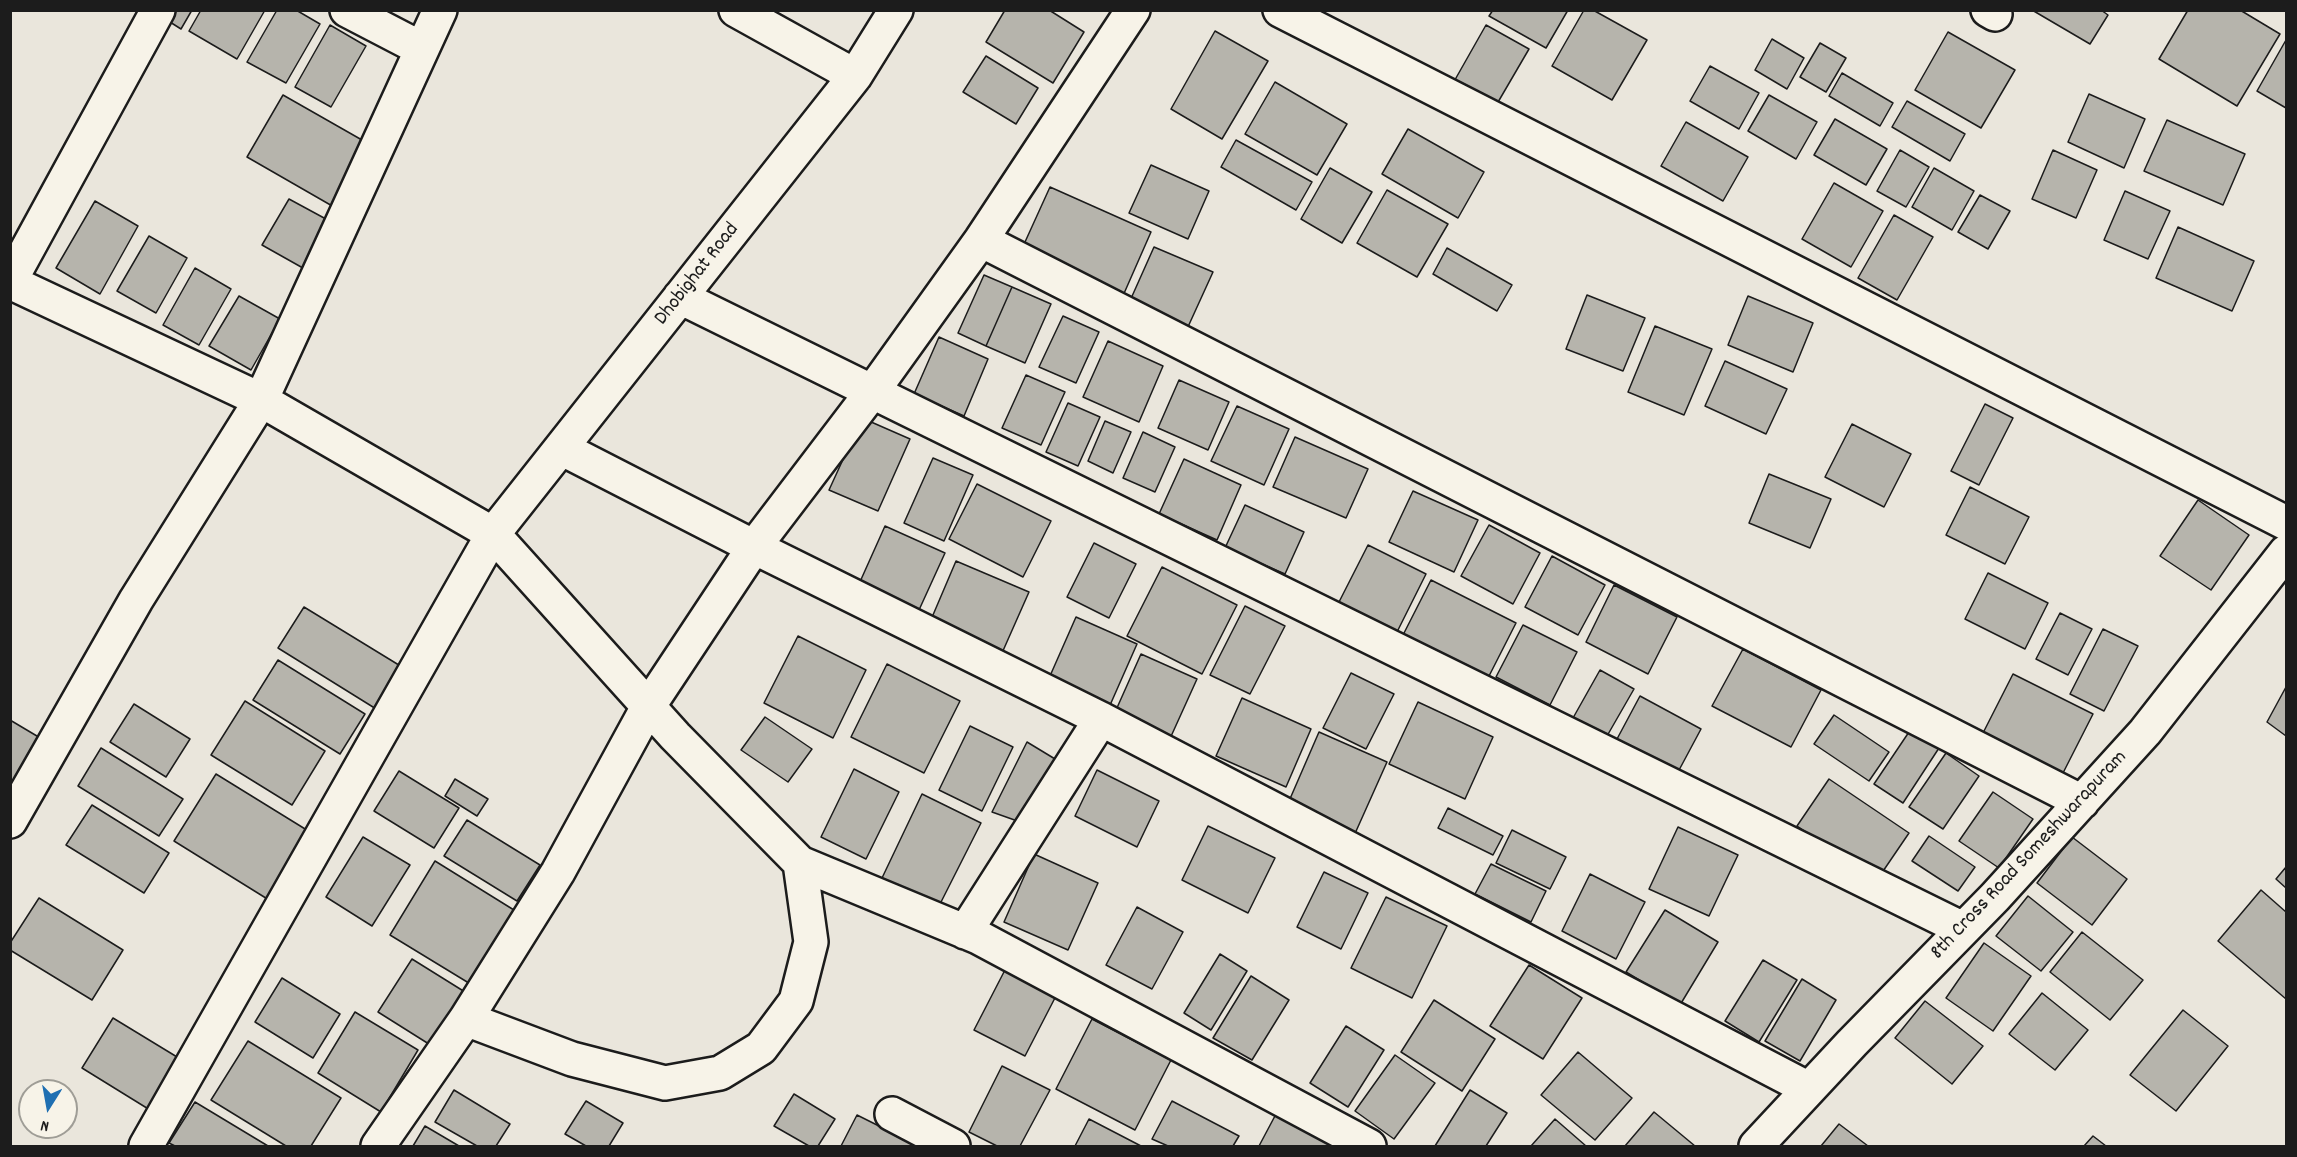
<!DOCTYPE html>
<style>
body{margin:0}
#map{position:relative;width:2297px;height:1157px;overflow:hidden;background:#eae6dc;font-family:Dekko,sans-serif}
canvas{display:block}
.frame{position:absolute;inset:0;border:12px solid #1c1c1c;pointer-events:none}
.north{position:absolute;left:18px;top:1079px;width:60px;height:60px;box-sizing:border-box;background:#f7f3e8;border:2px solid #9f9d96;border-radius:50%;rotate:191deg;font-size:16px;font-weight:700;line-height:24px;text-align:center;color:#1c1c1c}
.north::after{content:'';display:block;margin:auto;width:21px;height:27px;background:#1f6fb2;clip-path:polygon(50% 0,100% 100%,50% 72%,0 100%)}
</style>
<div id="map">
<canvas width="2297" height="1157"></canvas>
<div class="frame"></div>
<div class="north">N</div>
</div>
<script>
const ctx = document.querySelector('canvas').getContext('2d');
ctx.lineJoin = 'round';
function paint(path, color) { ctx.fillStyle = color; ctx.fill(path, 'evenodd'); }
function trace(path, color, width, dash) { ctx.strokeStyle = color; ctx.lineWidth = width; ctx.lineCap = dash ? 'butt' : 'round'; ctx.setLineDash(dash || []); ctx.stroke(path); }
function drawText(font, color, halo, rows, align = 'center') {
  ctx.font = font + ' Dekko,sans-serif'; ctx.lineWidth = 4.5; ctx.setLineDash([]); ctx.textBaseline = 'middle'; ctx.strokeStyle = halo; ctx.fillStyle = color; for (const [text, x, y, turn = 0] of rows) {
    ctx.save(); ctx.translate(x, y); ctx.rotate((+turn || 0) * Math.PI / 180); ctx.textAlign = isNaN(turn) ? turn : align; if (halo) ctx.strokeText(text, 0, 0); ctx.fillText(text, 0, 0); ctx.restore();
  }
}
const building = new Path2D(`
 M151,10h41l-11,19z
 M201,10h64l-28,49 -48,-28z
 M277,10h19l24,14 -34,59 -39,-21z
 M1005,10h44l35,22 -31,51 -67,-41z
 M1493,10h75l-22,38 -57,-32z
 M1584,10h9l54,30 -35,60 -60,-34z
 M2032,10h69l7,5 -18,29z
 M2188,10h52l40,24 -43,72 -78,-47z
 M330,25l36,21 -35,61 -36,-20z
 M1486,25l43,24 -35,60 -42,-24z
 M1215,31l53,30 -46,78 -51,-30z
 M1948,32l67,38 -34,58 -66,-38z
 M1772,39l32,19 -17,31 -32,-19z
 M2286,40v68l-29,-17z
 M1820,43l26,15 -20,34 -26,-15z
 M986,56l52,32 -22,36 -53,-32z
 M1710,66l49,27 -20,36 -49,-28z
 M1842,73l51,30 -13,23 -51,-30z
 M1275,82l72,42 -30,51 -72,-41z
 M2089,94l56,25 -21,49 -56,-26z
 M283,95l86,49 -35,63 -87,-50z
 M1769,95l48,27 -21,37 -48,-28z
 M1907,101l58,33 -15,27 -58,-34z
 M1835,119l52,30 -21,36 -52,-30z
 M2167,120l78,34 -22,51 -79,-34z
 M1686,122l62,35 -25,44 -62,-35z
 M1408,129l76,43 -26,46 -76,-44z
 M1236,140l76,42 -16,28 -75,-43z
 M1900,150l29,17 -23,40 -29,-16z
 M2053,150l44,20 -21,48 -44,-19z
 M1151,165l58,26 -21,48 -59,-26z
 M1330,168l42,24 -30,51 -41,-24z
 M1934,168l40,23 -22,39 -40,-23z
 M1834,183l49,28 -32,56 -49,-28z
 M1050,187l101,45 -29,66 -102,-45z
 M1387,190l61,34 -31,53 -60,-34z
 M2125,191l45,20 -22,48 -44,-19z
 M1980,195l30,16 -22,38 -30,-17z
 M289,199l48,26 -27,47 -48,-27z
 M95,201l43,25 -38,68 -44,-26z
 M1894,215l39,22 -36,63 -39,-22z
 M2178,227l76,34 -22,50 -76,-33z
 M149,236l38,22 -31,55 -39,-22z
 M1154,247l59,25 -26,57 -58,-26z
 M1447,248l65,37 -15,26 -64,-37z
 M195,268l36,21 -32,56 -36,-20z
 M984,275l28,12 -26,59 -28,-13z
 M1012,287l39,17 -26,59 -39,-17z
 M1587,295l58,23 -22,53 -57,-22z
 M239,296l41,23 -29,51 -42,-24z
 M1748,296l65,27 -20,49 -65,-27z
 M1063,316l36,16 -23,51 -37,-16z
 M1655,326l57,23 -28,66 -56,-23z
 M939,337l49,22 -24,57 -50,-22z
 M1108,341l55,25 -24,56 -56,-25z
 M1725,361l62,28 -21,45 -61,-28z
 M1026,375l39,17 -24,53 -39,-17z
 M1179,380l50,22 -21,48 -50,-22z
 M1068,403l32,14 -22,49 -32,-14z
 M1985,404l28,14 -34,67 -28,-14z
 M1237,406l52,23 -25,56 -53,-24z
 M862,418l48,21 -32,72 -49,-21z
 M1105,421l26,11 -18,41 -25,-12z
 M1852,424l59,30 -27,53 -59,-30z
 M1143,432l32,15 -20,45 -32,-14z
 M1295,437l73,32 -22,49 -73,-31z
 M933,458l40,17 -29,66 -40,-18z
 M1184,459l57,26 -24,55 -58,-26z
 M1769,474l62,25 -21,49 -61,-25z
 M977,484l74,37 -28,56 -74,-38z
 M1970,487l59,30 -24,47 -59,-29z
 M1413,491l65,29 -24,52 -65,-30z
 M2198,500l51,35 -38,55 -51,-34z
 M1245,505l59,27 -19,42 -60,-26z
 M1489,525l51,28 -27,51 -52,-28z
 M885,526l60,27 -26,57 -60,-26z
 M1094,543l42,21 -27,54 -42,-21z
 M1368,545l58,29 -29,58 -58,-30z
 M1552,556l53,29 -27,50 -53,-28z
 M956,561l73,31 -27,61 -72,-31z
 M1162,567l75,38 -35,69 -75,-38z
 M1988,573l60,30 -23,46 -60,-30z
 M1431,580l85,43 -28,55 -85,-43z
 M1614,585l63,32 -29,57 -62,-32z
 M1245,606l40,20 -35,68 -40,-19z
 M304,607l103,63 -26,42 -103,-64z
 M2060,613l32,16 -24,46 -32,-16z
 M1076,617l61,27 -30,68 -61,-27z
 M1523,625l54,27 -27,53 -54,-28z
 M2103,629l35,17 -34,65 -34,-17z
 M798,636l68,34 -33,68 -69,-35z
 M1743,649l78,41 -30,57 -79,-41z
 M1141,654l56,25 -29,64 -56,-24z
 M278,660l87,54 -25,40 -87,-54z
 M887,664l73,37 -36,72 -73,-36z
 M1600,670l34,19 -27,47 -34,-18z
 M1351,673l43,21 -28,55 -43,-21z
 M2013,674l80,40 -30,59 -80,-40z
 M2286,687v49l-19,-14z
 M1640,696l61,33 -23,43 -61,-33z
 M1242,698l69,31 -25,58 -70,-31z
 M245,701l80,50 -33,54 -81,-50z
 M1418,702l75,35 -28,62 -76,-35z
 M134,704l56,35 -24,38 -56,-35z
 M1834,715l55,37 -20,29 -55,-37z
 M765,717l47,32 -24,33 -47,-32z
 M10,720l37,22 -27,44 -10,-6z
 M970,726l43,21 -31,64 -43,-21z
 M1911,729l28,19 -36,55 -29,-19z
 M1319,732l68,30 -34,76 -67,-30z
 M1027,742l33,20 -37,61 -31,-11z
 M101,748l82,51 -24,37 -81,-50z
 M1946,753l33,23 -36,53 -34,-22z
 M854,769l45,23 -33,67 -45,-22z
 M1097,770l62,31 -22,46 -62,-31z
 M399,771l60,37 -25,40 -60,-37z
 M216,774l94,58 -41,68 -95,-59z
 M455,779l33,20 -11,17 -32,-20z
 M1829,779l80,54 -32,47 -80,-54z
 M1993,792l40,27 -34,49 -40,-27z
 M922,794l59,29 -42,83 -57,-28z
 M92,805l77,48 -25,40 -78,-48z
 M1448,808l55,28 -10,19 -55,-27z
 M467,820l73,45 -23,36 -73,-45z
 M1208,826l67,32 -27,55 -66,-33z
 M1678,827l60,28 -29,61 -60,-27z
 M1512,830l54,27 -16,32 -54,-26z
 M1929,836l46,31 -17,24 -46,-30z
 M363,837l47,28 -38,61 -46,-29z
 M2072,837l55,42 -35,46 -55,-42z
 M1034,854l64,29 -30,67 -64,-28z
 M435,861l87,54 -45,73 -87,-53z
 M1491,864l55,27 -15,31 -56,-28z
 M2286,867v21l-10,-9z
 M1324,872l44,21 -27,56 -44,-22z
 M1590,874l55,28 -29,57 -54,-28z
 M2261,890l25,22v87l-68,-58z
 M2028,896l45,36 -32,39 -45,-35z
 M1386,897l61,29 -35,72 -61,-30z
 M39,898l84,52 -31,50 -82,-50v-7z
 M1137,907l46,25 -31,57 -46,-24z
 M1665,910l53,32 -38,63 -54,-33z
 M2082,932l61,48 -33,40 -60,-48z
 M1984,943l47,33 -38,55 -47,-33z
 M1220,954l27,17 -36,59 -27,-17z
 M412,959l61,38 -33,54 -62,-39z
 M1763,960l34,20 -38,62 -34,-21z
 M1529,965l53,33 -39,61 -53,-33z
 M1006,968l51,26 -32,62 -51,-26z
 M1251,976l38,24 -37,60 -39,-22z
 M282,978l58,36 -27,44 -58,-36z
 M1802,979l34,21 -36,61 -35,-20z
 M2042,993l46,37 -33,40 -46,-36z
 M1434,1000l61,39 -33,52 -61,-39z
 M1925,1001l58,45 -31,38 -57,-46z
 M2183,1010l45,36 -52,65 -46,-36z
 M355,1012l63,38 -37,62 -63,-39z
 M113,1018l69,42 -32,50 -68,-42z
 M1092,1019l79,41 -36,70 -79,-41z
 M1346,1026l38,24 -36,57 -38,-24z
 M248,1041l93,57 -30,48h-25l-75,-46z
 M1578,1052l54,46 -37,42 -54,-45z
 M1395,1055l40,28 -41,56 -39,-28z
 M1002,1066l48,24 -30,56h-23l-28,-14z
 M454,1090l56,34 -14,22h-19l-42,-24z
 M1470,1090l37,23 -21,33h-51z
 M794,1094l41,25 -17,27h-9l-35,-20z
 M586,1101l37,22 -14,23h-23l-21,-12z
 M1172,1101l67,35 -6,10h-65l-16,-7z
 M195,1102l73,44h-93l-6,-3z
 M1654,1112l41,34h-70z
 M1276,1114l63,32h-80z
 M857,1115l62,31h-78z
 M1089,1119l52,27h-66z
 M1555,1119l31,27h-55z
 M1839,1124l29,22h-47z
 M425,1126l34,20h-46z
 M2093,1136l13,10h-22z`);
paint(building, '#b6b4ac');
trace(building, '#1c1c1c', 1.5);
const minor = new Path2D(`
 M347,10l75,39
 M736,10l119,66
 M1280,10l1006,513
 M1988,10l7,4
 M981,240l1101,562
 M10,281l148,-271
 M10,282l251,118 232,134 182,202 125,127 178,74 391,209
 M680,297l1283,632
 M561,448l193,99 347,172 708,370
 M10,821l126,-221 125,-200 179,-390
 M965,932l136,-213
 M466,1019l106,40 93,24 55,-10 41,-25 35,-47 15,-59 -11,-79
 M892,1114l61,32
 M146,1146l347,-612 362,-458 41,-66
 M378,1146l88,-127 92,-147 90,-165 106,-160 118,-155 109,-152 152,-230
 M1756,1146l96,-103 143,-146 150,-165 141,-180`);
trace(minor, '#1c1c1c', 38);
trace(minor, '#f7f3e8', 33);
drawText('21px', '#1c1c1c', '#f7f3e8', [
 ["Dhobighat Road",698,275,-52],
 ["8th Cross Road Someshwarapuram",2030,856,-47]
]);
</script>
